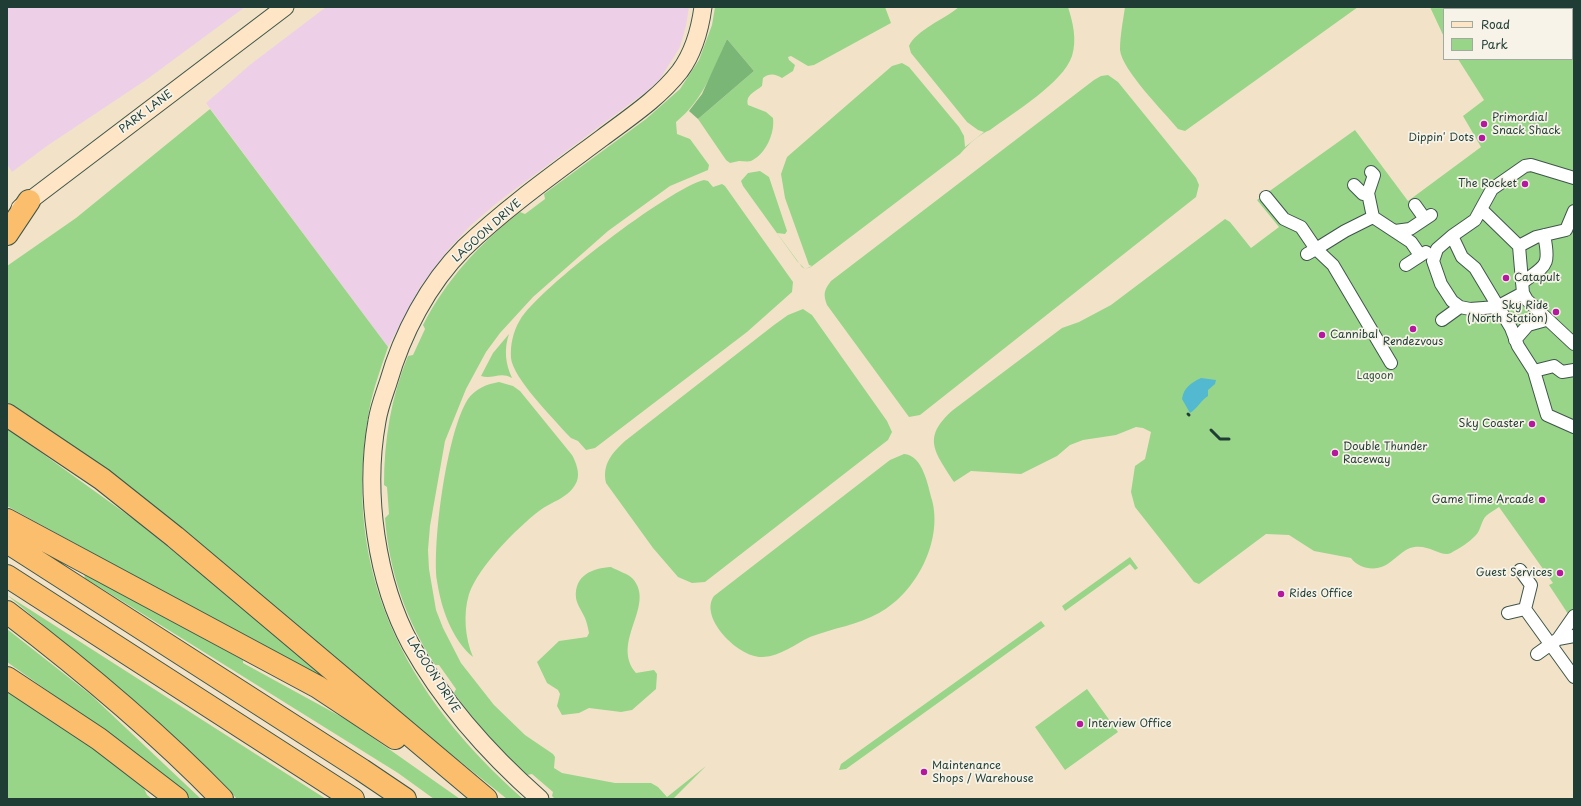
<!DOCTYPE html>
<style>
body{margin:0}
#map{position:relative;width:1581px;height:806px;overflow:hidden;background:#f2e3c8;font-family:"Playpen Sans",sans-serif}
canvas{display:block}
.frame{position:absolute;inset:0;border:8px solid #1f3d34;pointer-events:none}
.legend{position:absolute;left:1443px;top:8px;width:130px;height:52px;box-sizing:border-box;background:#f7f3e8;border:1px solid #a1aaa0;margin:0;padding:5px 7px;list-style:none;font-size:12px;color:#1f3d34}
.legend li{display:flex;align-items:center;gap:8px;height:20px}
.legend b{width:20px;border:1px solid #a1aaa0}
</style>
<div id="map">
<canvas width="1581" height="806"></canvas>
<div class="frame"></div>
<ul class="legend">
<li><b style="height:5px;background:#fde5c5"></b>Road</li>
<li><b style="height:11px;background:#98d589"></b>Park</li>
</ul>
</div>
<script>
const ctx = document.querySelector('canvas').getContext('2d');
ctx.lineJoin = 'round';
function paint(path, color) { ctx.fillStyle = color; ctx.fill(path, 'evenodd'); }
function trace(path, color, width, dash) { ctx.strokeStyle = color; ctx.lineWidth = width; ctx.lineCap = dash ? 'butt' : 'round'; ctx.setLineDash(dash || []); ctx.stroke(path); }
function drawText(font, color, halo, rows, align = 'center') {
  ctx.font = font + ' "Playpen Sans",sans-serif'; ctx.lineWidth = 3.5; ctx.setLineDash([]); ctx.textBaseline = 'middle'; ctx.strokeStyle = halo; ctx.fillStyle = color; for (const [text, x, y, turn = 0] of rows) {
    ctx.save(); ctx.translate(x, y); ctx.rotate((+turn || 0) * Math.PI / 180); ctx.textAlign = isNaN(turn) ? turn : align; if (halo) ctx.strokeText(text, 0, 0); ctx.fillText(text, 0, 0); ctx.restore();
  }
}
paint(new Path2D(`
 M7,7h238l-99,73 -99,66 -35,26 -5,-8z
 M326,7h363l-3,19 -6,21 -20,32 -13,12 -149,111 -28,24 -23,25 -27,36 -32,60 -182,-244 45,-39z`), '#edd0e8');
paint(new Path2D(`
 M715,7h170l6,16 -77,42 -6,1 -17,-10 -3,1 1,3 6,5 -2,6 -11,7c-7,-4 -12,-5 -19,0l-1,8c-7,6 -17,9 -14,19l18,7 7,6c2,15 -7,36 -22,43 -3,1 -8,0 -12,0l9,12 12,-2 9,6 18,54 -2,3 -8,-1 25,34 3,2 7,-3 -3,-1 -24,-67 -4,-24 6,-17 105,-91 10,-3 7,4 50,60 5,9 1,11 19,-15 -6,-2 -11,-8 -56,-69 -2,-7c6,-15 37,-28 50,-39h109c5,16 9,32 4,49 -9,27 -59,57 -82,74 -12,5 -21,14 -30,24l-149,113 -6,2 -8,-8 -54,-75 -2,-5 7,-8 -9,-12 -9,2 -4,-3 -28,-41 56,-48 -27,-32c-14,32 -24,61 -51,83l1,12 13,5 19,26 -1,5 -38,16 -62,45 -75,66 -33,36 -14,19 -20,37 -21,52 -15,85 -2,24 1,19 7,41 7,18 18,35 33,42 31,30 28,19 2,3 -1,11 8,5 53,10h36l7,4 9,10 39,-31 -33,33h-118l-3,-3 1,-4 -21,-18 -5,1c-27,-25 -51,-52 -73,-82l2,-4 -17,-24h-4c-29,-45 -46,-94 -50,-147l4,-4 -2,-27 -3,-2c0,-45 7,-88 24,-129l5,-1 12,-26 -2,-4c23,-45 57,-82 97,-113l5,2 20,-15 -1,-5 102,-75 34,-30 19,-29 13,-35z
 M1125,7h233l-173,124 -7,-2c-14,-17 -56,-59 -58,-79 0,-14 3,-29 5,-43z
 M1430,7h144v616l-25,-38 4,-2 -54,-76c-4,3 -10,6 -13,9 -5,5 -5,14 -10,19 -6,7 -18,14 -25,18 -10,5 -23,-11 -41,-5 -10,4 -17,14 -26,18 -11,5 -26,2 -33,-8l-37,-7 -25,-16 -23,-1 -67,50 -5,-2 -59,-75 -4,-15 4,-26 10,-7 6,-27 -8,-4 -7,-1 -20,8 -33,5 -13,5 -13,11 -36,18 -50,-3 -17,11c-19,-30 -33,-44 -1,-72l109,-82 17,-6 32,-17 114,-86 5,3 21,26 28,-21 -22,-27 98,-70 53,71 73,-54 -18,-31 21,-16 -26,-41h114v-50h-128v28z
 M1108,75l10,7 78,96 3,7 -3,12 -276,218 -11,2 -82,-112c-4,-11 -3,-15 4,-24l263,-201 7,-4z
 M210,109l178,238c-7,21 -15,42 -19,64 -29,161 36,283 154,388h-16l-459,-368 -41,-29v-136l69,-48z
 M704,180l4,1 5,6 9,-3 3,2 68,96 -1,10 -45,40 -152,116 -9,2 -8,-9 -7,-3 -5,-5c-14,-16 -53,-55 -55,-75 -1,-12 2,-27 9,-38 18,-31 150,-132 184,-140z
 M803,309l9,6 75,106 5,11 -4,8 -13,10 -170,132 -13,1 -14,-6 -25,-29 -47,-65c-4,-19 6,-30 19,-42l149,-116 14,-10z
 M509,334c-5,15 -4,29 3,44 -12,-7 -20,2 -31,-2l12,-23z
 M499,382l14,4 7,5 52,64c4,7 8,18 5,26 -7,17 -25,20 -38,30 -23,18 -60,55 -70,83 -6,20 -4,44 4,63 -21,-17 -32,-49 -36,-76 -5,-38 10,-150 31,-182 7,-10 19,-15 31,-17z
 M7,428l129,93 189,153 -2,5 -316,-173z
 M904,454c19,1 24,32 28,46 11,41 -16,93 -53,113 -21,12 -46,15 -69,24 -15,7 -29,19 -47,20 -23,2 -65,-39 -49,-61l176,-136z
 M1130,557l8,11 -3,2 -5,-6 -65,47 -3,-5z
 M611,567c7,4 18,7 22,12 23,27 -23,63 3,94l18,-3 3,4 -1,15 -24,21 -11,2 -32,-4 -10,5 -17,2 -5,-9 3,-12 -2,-4 -11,-7 -10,-21 22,-21 28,-4 2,-4c-1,-5 -2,-10 -4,-15 -3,-7 -8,-13 -9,-20 -2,-23 17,-30 35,-31z
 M84,574l159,86v3l106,58 111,78h-26l-36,-26 -313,-195z
 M7,595l319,204h-89l-39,-40 -55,-51z
 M1041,621l4,5 -199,143 -7,1 2,-6z
 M7,629l84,66 110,104h-11l-67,-55 -116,-82z
 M1087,689l31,43 -53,38 -30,-43z
 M7,690l63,41 72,53 5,11 5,4h-145z`), '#98d589');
paint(new Path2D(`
 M727,39l27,32 -56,48 -9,-8 13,-17z`), '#7ab675');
paint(new Path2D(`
 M1201,378l15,2 -1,4 -7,6v6c-7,4 -10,12 -18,17l-8,-14c2,-12 9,-16 19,-21z`), '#52b9d0');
const street = new Path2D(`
 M1574,178l-43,-13 -6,1 -33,23 -17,31 -23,16 10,21 13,11 36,60 7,18 16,25 20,-5 8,6 12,-2
 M1354,185l9,9 5,-1 6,-18 -3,-3
 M1368,193l5,24
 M1266,197l18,22 17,8 15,22 29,-18 28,-14 38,25 9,13
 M1415,205l10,14
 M1481,209l38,37 4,47 4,7 47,44
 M1395,231l15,-2 21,-14
 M1452,236l-15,13 -4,12 8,23 11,17 8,6 10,2 27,-2 26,-14
 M1519,246l17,-9 30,-7 8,-19
 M1307,254l9,-5 17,16 58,98
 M1406,265l20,-13
 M1522,283c23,-18 29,-15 22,-48
 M1442,320l18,-13
 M1515,340l13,-15 18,-5
 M1534,371l13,44 27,12
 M1520,570l11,15 -6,24 49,68
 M1508,613l17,-4
 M1558,639l16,-3
 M1537,654l21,-15 16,-23`);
const secondary = new Path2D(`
 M20,208l265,-201
 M540,799c-50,-44 -96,-95 -129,-154 -35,-64 -47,-153 -34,-224 2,-13 7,-26 11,-38 14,-49 40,-99 76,-135 43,-41 91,-75 138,-110 28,-21 57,-40 78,-67 14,-19 20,-42 23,-64`);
const highway = new Path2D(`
 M7,234l22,-33
 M7,415l95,64 73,58 311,262
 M7,520l311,167 77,51
 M7,542l355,228 43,29
 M7,576l346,223
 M7,612c76,58 149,119 215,187
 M7,678l92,61 78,60`);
trace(street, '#3f564a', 14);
trace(secondary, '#3f564a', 19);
trace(highway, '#3f564a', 24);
trace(street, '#fff', 12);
trace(secondary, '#fde5c5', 17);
trace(highway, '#fabe6d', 22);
trace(new Path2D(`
 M1188,414l1,1
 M1211,430l9,9h9`), '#1f3d34', 3);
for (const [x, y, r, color] of [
 [1484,124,4,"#b5179e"],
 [1482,138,4,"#b5179e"],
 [1525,184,4,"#b5179e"],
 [1506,278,4,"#b5179e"],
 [1556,312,4,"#b5179e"],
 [1413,329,4,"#b5179e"],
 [1322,335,4,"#b5179e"],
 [1532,424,4,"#b5179e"],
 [1335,453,4,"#b5179e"],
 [1542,500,4,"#b5179e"],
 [1560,573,4,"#b5179e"],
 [1281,594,4,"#b5179e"],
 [1080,724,4,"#b5179e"],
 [924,772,4,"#b5179e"]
]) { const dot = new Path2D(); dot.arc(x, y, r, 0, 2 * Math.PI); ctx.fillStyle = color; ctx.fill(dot); trace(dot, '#f7f3e8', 1.5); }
drawText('11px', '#1f3d34', '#f7f3e8', [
 ["PARK LANE",146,112,-37],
 ["LAGOON DRIVE",487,231,-42],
 ["LAGOON DRIVE",433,675,57]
]);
drawText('11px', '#1f3d34', '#f7f3e8', [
 ["Primordial",1492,118],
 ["Snack Shack",1492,131],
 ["Dippin' Dots",1474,138,"right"],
 ["The Rocket",1517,184,"right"],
 ["Catapult",1514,278],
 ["Sky Ride",1548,306,"right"],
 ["(North Station)",1548,319,"right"],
 ["Cannibal",1330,335],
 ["Rendezvous",1413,342,"center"],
 ["Sky Coaster",1524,424,"right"],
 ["Double Thunder",1343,447],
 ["Raceway",1343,460],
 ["Game Time Arcade",1534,500,"right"],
 ["Guest Services",1552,573,"right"],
 ["Rides Office",1289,594],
 ["Interview Office",1088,724],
 ["Maintenance",932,766],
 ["Shops / Warehouse",932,779]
], 'left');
drawText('11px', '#375b45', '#f7f3e8', [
 ["Lagoon",1375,376]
]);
</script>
